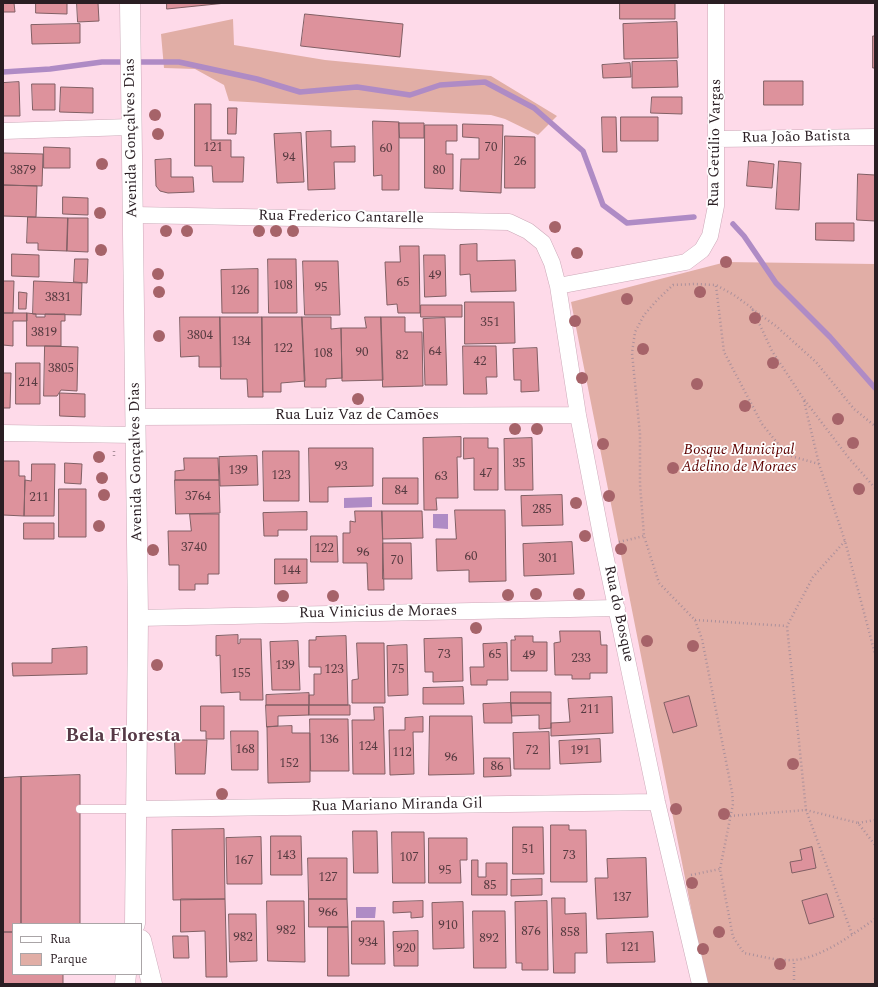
<!DOCTYPE html>
<meta charset="utf-8">
<style>
body{margin:0}
#map{position:relative;width:878px;height:987px;overflow:hidden;background:#fedae9;font-family:Spectral,serif}
canvas{display:block}
.frame{position:absolute;inset:0;border:4px solid #2a1e23;pointer-events:none}
.legend{position:absolute;left:12px;top:923px;width:130px;height:52px;box-sizing:border-box;background:#fff;border:1px solid #aaa5a7;margin:0;padding:5px 7px;list-style:none;font-size:12px;color:#2a1e23}
.legend li{display:flex;align-items:center;gap:8px;height:20px}
.legend b{width:20px;border:1px solid #aaa5a7}
</style>
<div id="map">
<canvas width="878" height="987"></canvas>
<div class="frame"></div>
<ul class="legend">
<li><b style="height:5px;background:#fff"></b>Rua</li>
<li><b style="height:11px;background:#e1aea6"></b>Parque</li>
</ul>
</div>
<script>
const ctx = document.querySelector('canvas').getContext('2d');
ctx.lineJoin = 'round';
function paint(path, color) { ctx.fillStyle = color; ctx.fill(path, 'evenodd'); }
function trace(path, color, width, dash) { ctx.strokeStyle = color; ctx.lineWidth = width; ctx.lineCap = dash ? 'butt' : 'round'; ctx.setLineDash(dash || []); ctx.stroke(path); }
function drawText(font, color, halo, rows, align = 'center') {
  ctx.font = font + ' Spectral,serif'; ctx.lineWidth = 3.5; ctx.setLineDash([]); ctx.textBaseline = 'middle'; ctx.strokeStyle = halo; ctx.fillStyle = color; for (const [text, x, y, turn = 0] of rows) {
    ctx.save(); ctx.translate(x, y); ctx.rotate((+turn || 0) * Math.PI / 180); ctx.textAlign = isNaN(turn) ? turn : align; if (halo) ctx.strokeText(text, 0, 0); ctx.fillText(text, 0, 0); ctx.restore();
  }
}
paint(new Path2D(`
 M233,19l1,26 91,15 166,16 66,40 -19,19 -33,-16 -14,-4 -262,-14 -5,-16 -29,-16 -31,-1 -3,-34z
 M726,262l149,2v720h-169l-135,-682z`), '#e1aea6');
paint(new Path2D(`
 M372,497v10l-28,1v-10z
 M433,514h15v15l-15,-1z
 M356,907h20l-1,11h-19z`), '#af8bc5');
trace(new Path2D(`
 M3,72l47,-3 52,-7h77l78,17 43,13 57,-5 53,8 30,-10 45,-3 49,26 49,43 20,54 24,18 67,-6
 M733,224l11,12 32,47 54,54 45,51`), '#af8bc5', 5.5);
const building = new Path2D(`
 M3,3h11l1,9h-12z
 M36,3h31v11l-31,-1z
 M77,3h21l1,18 -21,1z
 M167,3h59l-59,6z
 M620,3h55v16h-55z
 M305,14l98,10 -3,33 -99,-11z
 M677,22l1,36 -54,1 -1,-35z
 M80,24v19l-48,1 -1,-19z
 M873,36h2v32h-2z
 M677,61l1,26 -46,1v-26z
 M630,63l1,14 -28,1 -1,-13z
 M764,81h39v24h-39z
 M19,82l1,34h-17v-33z
 M32,84h23v26h-22z
 M61,87l32,1v25l-33,-1z
 M652,97h30v17l-31,-1z
 M195,104h16v36h20v17h13l-1,25h-30l-1,-16h-17z
 M228,108h9l-1,26h-8z
 M602,117h14l1,35h-14z
 M621,117h37v24h-37z
 M373,121l26,1v68h-17v-15l-8,1z
 M399,123h25v15h-24z
 M463,124l40,1 -2,68 -41,-2 1,-32h18v-21l-16,-1z
 M425,125h32v16h-11v13h7v35l-28,-1z
 M331,131v16l24,-1v16h-21l1,27 -27,1 -2,-58z
 M301,133l3,49 -27,1 -3,-49z
 M505,136l30,1v51h-30z
 M44,147l26,1v20h-26z
 M4,153l39,1 -1,32 -39,-1z
 M171,159v18h22l1,15 -26,1 -8,-2 -4,-5 -1,-26z
 M749,161l25,3 -2,24 -25,-2z
 M779,161l22,2 -2,47 -23,-1z
 M858,174l17,1v46l-18,-1z
 M3,185l34,1 -1,31 -33,-1z
 M63,197l25,1v17l-25,-1z
 M28,217l40,1 -1,33 -29,-1v-7h-11z
 M68,218h20v34l-21,-1z
 M816,223h38v18l-38,-1z
 M477,244v17l38,-1 1,31 -45,1 -1,-18 -10,1v-30z
 M400,246h19l1,67h-22l-1,-9 -10,1 -2,-43h15z
 M12,254l27,1v22l-27,-1z
 M424,255h21l1,41 -21,1z
 M75,259h13l-1,24 -13,-1z
 M268,259h28l1,54h-28z
 M303,261h35l2,54h-35z
 M258,269v44h-36l-1,-43z
 M3,281h11l-1,32h-10z
 M34,281l48,2 -1,32 -48,-1z
 M19,292l8,1 -1,16h-7z
 M465,302h49l1,41 -50,1z
 M421,305h41v12h-41z
 M3,313h24v8h-14v25l-10,-1z
 M27,313l9,1v3h9v-3h20v7h-4v25h-34z
 M180,317h40l1,50h-22v-11l-18,1z
 M220,317h42l1,80h-15l-1,-18h-26z
 M262,317h40l3,64 -24,2v9h-18z
 M302,317h29v12l10,-1 1,50 -16,1v8h-21z
 M365,317h16l2,63 -41,1 -1,-53h25z
 M381,317h24v15h17l1,54 -40,1z
 M445,318l2,67h-22l-2,-66z
 M45,346l33,1 -1,44 -16,-1 -4,6h-13z
 M463,346h33l1,31h-11l1,17h-23z
 M537,348l2,43 -18,1v-12h-7l-1,-31z
 M16,363h24v41h-24z
 M3,373h8l-1,35h-7z
 M60,393l25,1v23l-25,-1z
 M461,437v20h-4l1,41h-22l1,12h-13l-1,-72z
 M464,438h24v10h10v42h-24v-32l-10,1z
 M532,438l1,52h-28l-1,-51z
 M309,448h64v38l-45,1v15h-18z
 M263,451h36v50h-35z
 M257,456l1,29 -38,1 -1,-29z
 M184,458h34l1,22h-44v-9l9,-1z
 M3,461h16v15h6l-1,40 -21,-1z
 M65,463l17,1 -1,20 -16,-1z
 M32,464h23l-1,52h-30l1,-36 6,1z
 M383,478h35v26h-35z
 M175,480h44l1,33 -44,1z
 M59,489h27v48h-27z
 M562,495l1,30 -41,1 -1,-30z
 M455,510h50l1,71 -37,1v-12l-32,1 -1,-32h20z
 M355,511h27l2,79h-16l-1,-27h-24v-30h7v-12l5,1z
 M382,511h40l1,27 -40,1z
 M307,512v18h-29v6h-14l-1,-23z
 M190,514h29v60h-11v10h-13v6h-16v-25h-10l-1,-34h23z
 M24,523h30v16h-30z
 M311,536h26l1,26h-27z
 M572,542l2,32 -50,2 -1,-32z
 M383,543h28l1,36h-29z
 M275,559h32v24l-32,1z
 M560,631h40l1,14h6v28h-17v6h-18v-4h-17l-1,-32 6,-1z
 M238,635v9l2,-1v-4h21l2,61h-23v-8l-19,1 -1,-38 -4,1v-20z
 M346,636l2,69h-39v-10h5v-21h7v-7h-12v-27h7v-3z
 M515,636h18v6h14v29h-36v-31h4z
 M462,638l1,43 -30,1v-10h-8l-1,-33z
 M298,641l2,49h-28l-2,-48z
 M357,643h27l1,60h-33v-23l6,-1z
 M507,643l1,37h-21v5h-16l-1,-18h14l-1,-23z
 M407,645l1,50 -20,1 -1,-50z
 M87,647v27l-74,2 -1,-13h40v-14z
 M463,687l1,17h-41v-16z
 M511,692h40v11h-40z
 M309,693v12h-43v-10z
 M689,696l8,30 -24,7 -9,-30z
 M612,697l1,36 -62,3v-13l19,-1 -2,-23z
 M511,703l1,20h-28l-1,-19z
 M511,703h40v25l-12,1v-14l-27,1z
 M266,705h43v10l-31,1v10l-11,1z
 M309,705h41v10h-41z
 M201,706h23v33h-18v-8h-5z
 M374,707h9l2,67h-32l-1,-54h22z
 M430,716h42l2,58 -45,1z
 M423,717v15h-10l1,42 -24,1 -1,-45h16v-12z
 M310,719h38l1,52h-38z
 M292,726v7h18v49l-42,1 -1,-56z
 M231,731h27v39h-26z
 M549,732l1,37h-36l-1,-36z
 M600,739l1,23 -41,2 -1,-23z
 M175,740h32l-2,34h-29z
 M484,758h26l1,18 -27,1z
 M80,775v149h-59v-147z
 M21,777v147h-8v8h-10v-154z
 M551,825h18v5h17l1,52h-36z
 M513,827h30l1,47h-31z
 M224,829l1,70 -52,1 -1,-70z
 M353,831h24l1,42h-24z
 M392,832h32l1,51h-32z
 M271,836h30l1,39h-31z
 M261,837l1,47h-35l-1,-46z
 M429,838h38v22h-7l1,23h-32z
 M812,847l4,21 -24,5 -2,-11 12,-2 -2,-10z
 M308,858h39v41h-38z
 M646,858l2,59 -51,2 -2,-41h13l-1,-19z
 M472,860h6v17h8v-14h21v32h-35z
 M542,879v16l-31,1v-16z
 M827,894l7,23 -25,7 -7,-23z
 M552,898h13v16l21,-1 1,40h-12v20h-21z
 M181,899h44l2,78h-21l-1,-46 -24,1z
 M309,899h38l1,28h-39z
 M267,901h37l1,61 -37,-1z
 M423,901v16l-12,1v-6l-18,1v-11z
 M547,901l1,69h-26v-7h-6l-1,-61z
 M463,902l1,46 -31,1 -1,-46z
 M473,911h32l1,57h-32z
 M229,914h27l1,47 -27,1z
 M352,921h32l1,43h-33z
 M328,927h20l1,49h-21z
 M418,931v35h-24l-1,-34z
 M3,932h10v42h50v10h-60z
 M653,932l2,30 -48,1 -1,-29z
 M173,936h15l1,22h-15z`);
paint(building, '#dd929c');
trace(building, '#815f64', 1);
const service = new Path2D(`
 M80,809h56`);
const minor = new Path2D(`
 M3,131l127,-4
 M717,139l158,-2
 M134,215l375,7 19,9 15,12 9,20 6,23 20,129 25,130 54,257 43,182
 M558,286l128,-24 16,-12 8,-14 6,-30v-203
 M136,417l442,-2
 M3,433l133,2
 M138,618l479,-10
 M137,809l520,-7`);
const tertiary = new Path2D(`
 M130,3l8,615 -3,306
 M141,940l11,44
 M125,984l1,-10`);
trace(service, '#cca9b8', 9);
trace(minor, '#cca9b8', 17);
trace(tertiary, '#cca9b8', 21);
trace(new Path2D(`
 M716,286l8,66 38,72 25,31 32,9
 M752,309l24,17 40,36 38,47 21,17
 M804,401l15,63 26,77 30,113
 M114,451v8
 M875,488l-27,-31 -45,-59 -31,-47 -20,-43 -18,-13 -18,-10 -21,-1 -22,1 -15,14 -14,16 -9,17 -3,21 8,81v50l4,52 15,47 36,37 7,19 30,153 1,12 -13,65 13,68 11,16c16,3 33,8 49,7 27,-1 60,-26 82,-41
 M845,541l-32,36 -26,49 19,184 46,124
 M619,542l25,-6
 M695,620l92,6
 M730,816l76,-6 52,13 17,22
 M858,823l17,-3
 M691,875l29,-6
 M794,984v-24`), '#ab909b', 2.5, [1, 3]);
trace(service, '#fff', 8);
trace(minor, '#fff', 16);
trace(tertiary, '#fff', 20);
ctx.fillStyle = '#a66369';
for (const [x, y] of [
 [155,115],
 [158,134],
 [102,164],
 [100,213],
 [555,227],
 [166,231],
 [187,231],
 [259,231],
 [276,231],
 [293,231],
 [101,250],
 [577,253],
 [726,262],
 [158,274],
 [159,292],
 [700,292],
 [627,299],
 [755,318],
 [575,321],
 [159,336],
 [643,349],
 [773,363],
 [582,378],
 [697,384],
 [358,399],
 [745,406],
 [838,419],
 [515,429],
 [537,429],
 [853,443],
 [603,444],
 [99,457],
 [673,468],
 [102,478],
 [859,489],
 [104,495],
 [609,496],
 [576,503],
 [99,526],
 [585,536],
 [621,549],
 [153,550],
 [536,594],
 [579,594],
 [508,595],
 [283,596],
 [333,596],
 [476,628],
 [647,641],
 [693,646],
 [157,665],
 [793,764],
 [222,794],
 [676,809],
 [724,814],
 [692,883],
 [719,932],
 [703,949],
 [780,964]
]) { ctx.beginPath(); ctx.arc(x, y, 6, 0, 2 * Math.PI); ctx.fill(); }
drawText('13px', '#573b41', null, [
 ["121",213,148],
 ["70",491,148],
 ["60",386,149],
 ["94",289,158],
 ["26",520,162],
 ["3879",23,171],
 ["80",439,171],
 ["49",435,276],
 ["65",403,283],
 ["108",283,286],
 ["95",321,288],
 ["126",240,291],
 ["3831",58,298],
 ["351",490,323],
 ["3819",44,333],
 ["3804",200,336],
 ["134",241,342],
 ["122",283,349],
 ["64",435,352],
 ["90",362,353],
 ["108",323,354],
 ["82",402,356],
 ["42",480,362],
 ["3805",61,369],
 ["214",28,383],
 ["35",519,464],
 ["93",341,467],
 ["139",238,471],
 ["47",486,474],
 ["123",281,476],
 ["63",441,477],
 ["84",401,491],
 ["3764",198,497],
 ["211",39,498],
 ["285",542,510],
 ["3740",194,548],
 ["122",324,549],
 ["96",363,553],
 ["60",471,557],
 ["301",548,559],
 ["70",397,561],
 ["144",291,571],
 ["73",444,655],
 ["65",495,655],
 ["49",529,656],
 ["233",581,659],
 ["139",285,666],
 ["123",334,670],
 ["75",398,670],
 ["155",241,674],
 ["211",590,710],
 ["136",329,740],
 ["124",368,747],
 ["168",245,750],
 ["72",532,751],
 ["191",580,751],
 ["112",402,753],
 ["96",451,758],
 ["152",289,764],
 ["86",497,767],
 ["51",528,850],
 ["143",286,856],
 ["73",569,856],
 ["107",409,858],
 ["167",244,861],
 ["95",445,871],
 ["127",328,878],
 ["85",490,886],
 ["137",622,898],
 ["966",328,913],
 ["910",448,926],
 ["982",286,931],
 ["876",531,932],
 ["858",570,933],
 ["982",243,938],
 ["892",489,939],
 ["934",368,943],
 ["121",630,948],
 ["920",406,949]
]);
drawText('15px', '#2a1e23', '#fff', [
 ["Avenida Gonçalves Dias",132,138,-91],
 ["Rua João Batista",796,138,-1],
 ["Rua Getúlio Vargas",716,143,-89],
 ["Rua Frederico Cantarelle",341,218,1],
 ["Rua Luiz Vaz de Camões",357,416],
 ["Avenida Gonçalves Dias",137,462,-91],
 ["Rua Vinicius de Moraes",378,613,-1],
 ["Rua do Bosque",618,614,78],
 ["Rua Mariano Miranda Gil",397,806,-1]
]);
drawText('italic 15px', '#5e0201', '#fff', [
 ["Bosque Municipal",739,451],
 ["Adelino de Moraes",739,468]
]);
drawText('bold 19px', '#563946', '#fff', [
 ["Bela Floresta",123,737]
]);
</script>
